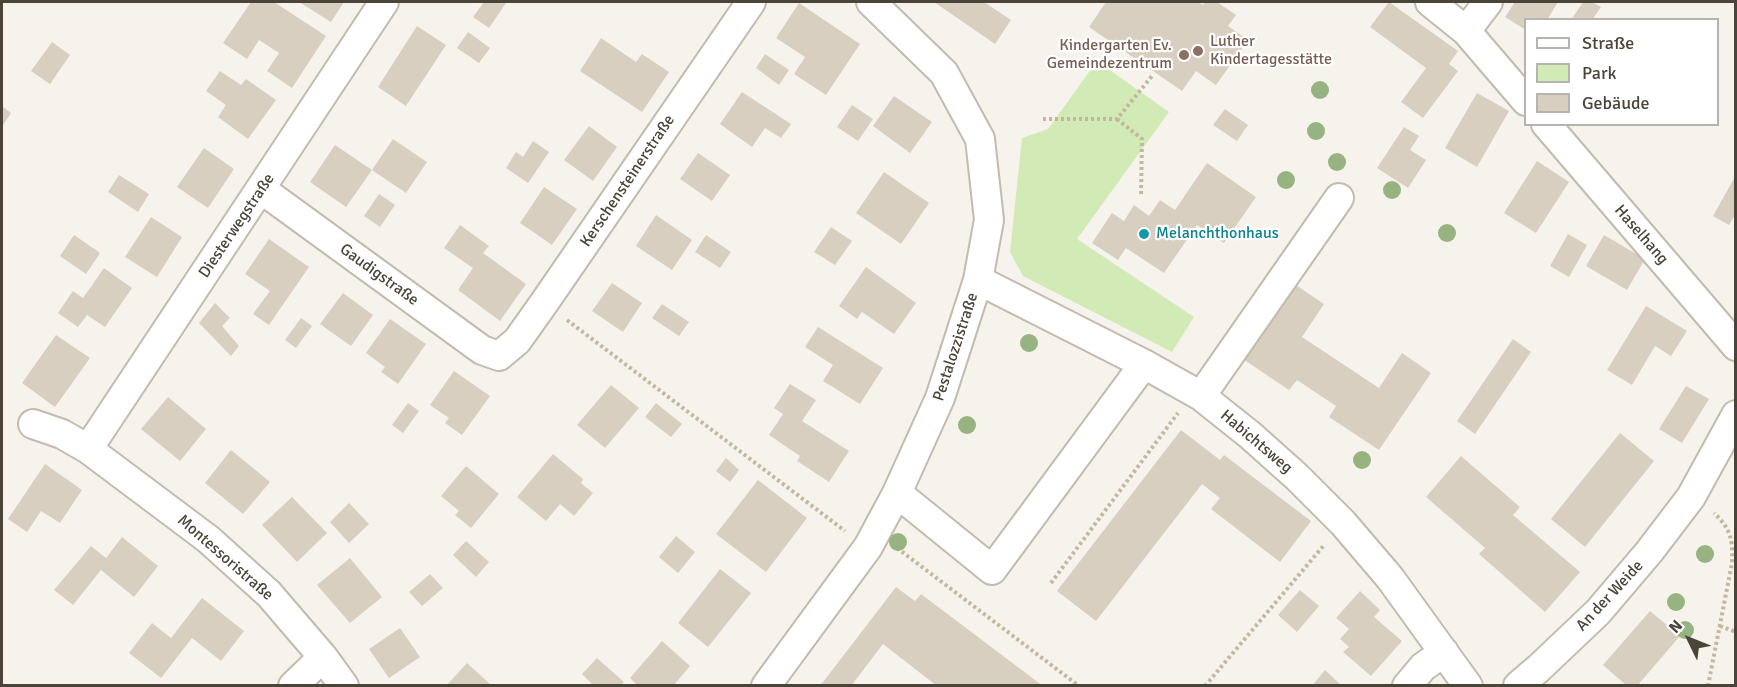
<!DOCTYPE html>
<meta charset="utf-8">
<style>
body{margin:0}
#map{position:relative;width:1737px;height:687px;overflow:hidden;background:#f6f3ec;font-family:Signika,sans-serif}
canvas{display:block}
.frame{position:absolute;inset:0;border:3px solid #4b4439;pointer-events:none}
.legend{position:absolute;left:1524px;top:18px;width:195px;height:108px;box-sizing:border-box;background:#fff;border:2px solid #b7b4b0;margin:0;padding:8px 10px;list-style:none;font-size:18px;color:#4b4439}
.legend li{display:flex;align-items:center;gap:12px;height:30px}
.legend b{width:30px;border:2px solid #b7b4b0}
.north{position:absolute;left:1659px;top:609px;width:60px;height:60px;-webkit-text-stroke:4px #fff;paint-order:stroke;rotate:313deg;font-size:16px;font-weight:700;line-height:24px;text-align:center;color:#4b4439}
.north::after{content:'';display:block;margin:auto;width:21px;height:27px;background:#4b4439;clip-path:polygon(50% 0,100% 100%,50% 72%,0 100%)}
</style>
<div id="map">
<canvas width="1737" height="687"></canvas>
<div class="frame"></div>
<ul class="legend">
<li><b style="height:8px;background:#fff"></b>Straße</li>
<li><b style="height:16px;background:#d2eab5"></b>Park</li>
<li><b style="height:16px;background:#d8cfc1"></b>Gebäude</li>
</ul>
<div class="north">N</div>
</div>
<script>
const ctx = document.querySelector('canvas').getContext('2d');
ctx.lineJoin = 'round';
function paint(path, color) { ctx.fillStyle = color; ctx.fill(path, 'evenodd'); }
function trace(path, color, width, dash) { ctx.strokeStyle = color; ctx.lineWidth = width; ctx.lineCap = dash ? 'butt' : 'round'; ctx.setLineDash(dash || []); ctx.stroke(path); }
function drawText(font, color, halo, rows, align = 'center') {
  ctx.font = font + ' Signika,sans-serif'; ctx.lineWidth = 4.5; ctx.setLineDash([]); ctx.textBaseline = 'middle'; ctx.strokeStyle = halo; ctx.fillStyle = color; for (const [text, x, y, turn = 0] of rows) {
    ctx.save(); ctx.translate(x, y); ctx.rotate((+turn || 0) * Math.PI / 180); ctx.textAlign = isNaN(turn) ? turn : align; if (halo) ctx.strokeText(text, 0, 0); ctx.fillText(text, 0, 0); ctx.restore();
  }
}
paint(new Path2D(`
 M1097,61l72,51 -92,127 117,78 -22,35 -149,-76 -13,-24 12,-114 26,-9z`), '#d2eab5');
paint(new Path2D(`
 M251,2h23l52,34 -34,52 -25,-17 12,-18 -20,-13 -12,19 -24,-16z
 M299,2h45l-13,20z
 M484,2l22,1 -17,25 -16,-11z
 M934,2h50l27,18 -16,24z
 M1106,2h92l5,3 2,-3h12l19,13 -8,11 20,14 -32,45 -20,-14 -14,20 -93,-64z
 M1389,2l69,49 -9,13 9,7 -35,47 -22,-16 25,-34 -56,-41z
 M1515,2h43l-11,18h-21v10l-21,-13z
 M1583,2h9l9,5 -9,13h-21z
 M799,3l61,41 -34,51 -32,-21 11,-17 -29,-19z
 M417,26l29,19 -40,61 -28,-19z
 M468,32l22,16 -11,15 -22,-15z
 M601,38l35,24 6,-8 27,18 -27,40 -62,-41z
 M52,42l18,13 -20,29 -19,-13z
 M765,54l24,16 -10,15 -23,-17z
 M220,71l21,14 5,-6 30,21 -28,39 -30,-22 8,-12 -20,-14z
 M742,92l49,32 -10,14 -16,-10 -13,19 -32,-23z
 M1477,93l32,18 -32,56 -32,-19z
 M894,96l38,26 -22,31 -37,-27z
 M852,105l21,14 -15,22 -21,-14z
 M2,106l9,7 -9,14z
 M1225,109l23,16 -11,16 -24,-16z
 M589,126l28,21 -24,34 -29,-21z
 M1404,127l15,9 -9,14 16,10 -18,28 -31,-20z
 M393,139l34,23 -21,31 -34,-23z
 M533,141l16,11 -21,31 -22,-15 10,-16 7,5z
 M335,145l37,25 -26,37 -36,-25z
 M204,148l30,21 -26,39 -31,-21z
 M698,153l32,22 -18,26 -32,-22z
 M1537,161l32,21 -33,51 -32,-20z
 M1207,163l49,34 -32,46 -27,-18 -33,48 -38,-25 -8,12 -26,-17 20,-30 12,8 10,-16 15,11 11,-16 15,10z
 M884,172l45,31 -28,41 -45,-31z
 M119,175l30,19 -11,18 -30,-20z
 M1736,175v38l-7,12 -16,-9z
 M544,187l33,22 -25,36 -32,-22z
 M379,194l16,11 -15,22 -16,-11z
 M656,215l36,25 -20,30 -36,-24z
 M151,217l31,20 -25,40 -32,-20z
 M460,225l29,21 -6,7 43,31 -26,37 -42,-31 15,-22 -29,-20z
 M831,227l21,14 -17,24 -21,-13z
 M1568,234l19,11 -18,32 -19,-11z
 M74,235l26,18 -14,21 -26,-18z
 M706,235l25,17 -11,16 -25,-16z
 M1604,235l41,24 -18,31 -41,-24z
 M269,239l40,28 -40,58 -16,-11 17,-23 -25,-17z
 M866,267l50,36 -22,31 -32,-22 -5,7 -18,-13z
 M104,268l28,20 -27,39 -18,-12 -9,12 -20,-14 15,-22 10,7z
 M612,283l30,20 -19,29 -31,-21z
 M1293,283l31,21 -22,33 77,51 23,-35 29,20 -52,77 -50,-33 7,-11 -39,-26 -8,10 -46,-31z
 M343,293l30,22 -22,31 -31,-22z
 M215,303l15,15 -8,8 17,20 -8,10 -32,-33z
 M662,304l27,18 -10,14 -27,-18z
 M1646,306l41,25 -16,25 -16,-10 -23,39 -25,-15z
 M301,318l11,8 -16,22 -11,-8z
 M390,319l36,25 -28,40 -17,-12 4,-5 -19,-14z
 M818,327l65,41 -23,36 -37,-23 10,-16 -28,-18z
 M56,335l34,23 -35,49 -33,-24z
 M1513,339l18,13 -56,82 -18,-13z
 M454,371l36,25 -28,39 -17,-12 4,-5 -19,-13z
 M790,384l26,16 -14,21 47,30 -20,31 -32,-21 3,-5 -31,-21 14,-21 -9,-6z
 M611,385l28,23 -34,40 -28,-23z
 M1686,386l23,13 -27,44 -23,-14z
 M168,397l38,32 -26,32 -39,-32z
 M408,403l11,8 -16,22 -11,-8z
 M656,403l26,21 -11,13 -26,-20z
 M1181,430l39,30 4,-5 87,66 -31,41 -69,-53 9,-11 -18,-14 -106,137 -39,-30z
 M1620,433l34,28 -69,86 -34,-28z
 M231,450l39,32 -27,32 -38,-31z
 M553,454l30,25 -2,4 12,10 -19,23 -14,-12 -14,17 -29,-24z
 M1461,456l59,51 -7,8 67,57 -35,40 -66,-58 6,-6 -59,-51z
 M726,458l13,12 -9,12 -14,-11z
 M45,464l37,26 -22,33 -19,-12 -14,21 -19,-13z
 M466,466l33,28 -28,34 -16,-13 4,-4 -18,-15z
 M758,480l49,38 -41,54 -50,-38z
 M292,497l35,36 -30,29 -35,-37z
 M349,503l20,21 -20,19 -19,-21z
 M676,536l19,16 -17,21 -19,-16z
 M122,537l36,29 -24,31 -33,-27 -28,35 -19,-15 37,-44 15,12z
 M466,541l23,21 -13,15 -23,-22z
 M350,558l32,39 -32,26 -33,-38z
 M720,569l31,24 -43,54 -30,-24z
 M430,574l13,14 -21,18 -13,-14z
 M896,587l19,14 6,-7 122,92h-106l-54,-42 -32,42h-31z
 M1300,590l19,16 -22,26 -19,-17z
 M1360,591l20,19 -6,7 28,24 -31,35 -28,-24 6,-5 -9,-8 9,-10 -13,-11z
 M202,598l42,33 -23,30 -29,-23 -31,40 -32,-25 23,-30 19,15z
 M1650,611l30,25 -43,50h-10l-24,-21z
 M400,628l20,29 -31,21 -20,-29z
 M662,641l28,25 -17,20h-35l-8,-8z
 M597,658l27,24 -4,4h-26l-12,-12z
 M467,663l23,21 -1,2h-43z
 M1325,670l17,16h-30z`), '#d8cfc1');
const minor = new Path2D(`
 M1430,2l36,29
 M1488,2l-22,29 60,70
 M1546,124l190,222
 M261,189l221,161 17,6 18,-15 27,-38 207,-301
 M978,280l166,84 57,32 49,39 47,42 46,46 47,55 78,108
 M1201,396l138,-198
 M33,424l29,10 26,15 120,90 61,55 54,63 21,29
 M88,449l296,-447
 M897,493l95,77 152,-206
 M293,686l30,-29
 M766,686l102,-139 29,-54 43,-95 38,-118 11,-60 -9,-81 -36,-66 -73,-71
 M1407,686l16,-19 21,-15
 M1518,686l21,-18 59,-56 51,-60 42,-55 45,-82`);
trace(minor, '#c2bbae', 32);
trace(new Path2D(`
 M1043,119h74l35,-43
 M1117,119l25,20 -1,58
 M567,320l278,211
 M897,548l182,138
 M1051,583l127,-170
 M1720,626l16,6
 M1205,686l120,-142
 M1708,686l24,-123c1,-23 -1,-34 -18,-50`), '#c4b79f', 4, [3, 3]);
trace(minor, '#fff', 28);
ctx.fillStyle = '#97b381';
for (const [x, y] of [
 [1320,90],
 [1316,131],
 [1337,162],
 [1286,180],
 [1392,190],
 [1447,233],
 [1029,343],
 [967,425],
 [1362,460],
 [898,542],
 [1705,554],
 [1676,602],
 [1685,630]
]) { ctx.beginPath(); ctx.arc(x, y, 9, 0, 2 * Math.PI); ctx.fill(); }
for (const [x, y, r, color] of [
 [1198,51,6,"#8d6e63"],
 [1184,55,6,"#8d6e63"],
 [1144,234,6,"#0f9aa8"]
]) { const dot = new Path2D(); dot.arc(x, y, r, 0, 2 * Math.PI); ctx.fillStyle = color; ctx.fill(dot); trace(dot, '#fff', 2); }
drawText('16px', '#785e54', '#fff', [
 ["Luther",1210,42],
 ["Kindertagesstätte",1210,60],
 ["Kindergarten Ev.",1172,46,"right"],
 ["Gemeindezentrum",1172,64,"right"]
], 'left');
drawText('16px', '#4b4439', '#fff', [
 ["Kerschensteinerstraße",628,181,-56],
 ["Diesterwegstraße",237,226,-56],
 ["Haselhang",1641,235,49],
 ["Gaudigstraße",379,275,36],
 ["Pestalozzistraße",956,347,-72],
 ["Habichtsweg",1256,442,40],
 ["Montessoristraße",225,558,41],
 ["An der Weide",1610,596,-47]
]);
drawText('16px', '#0d838f', '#fff', [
 ["Melanchthonhaus",1156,234]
], 'left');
</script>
